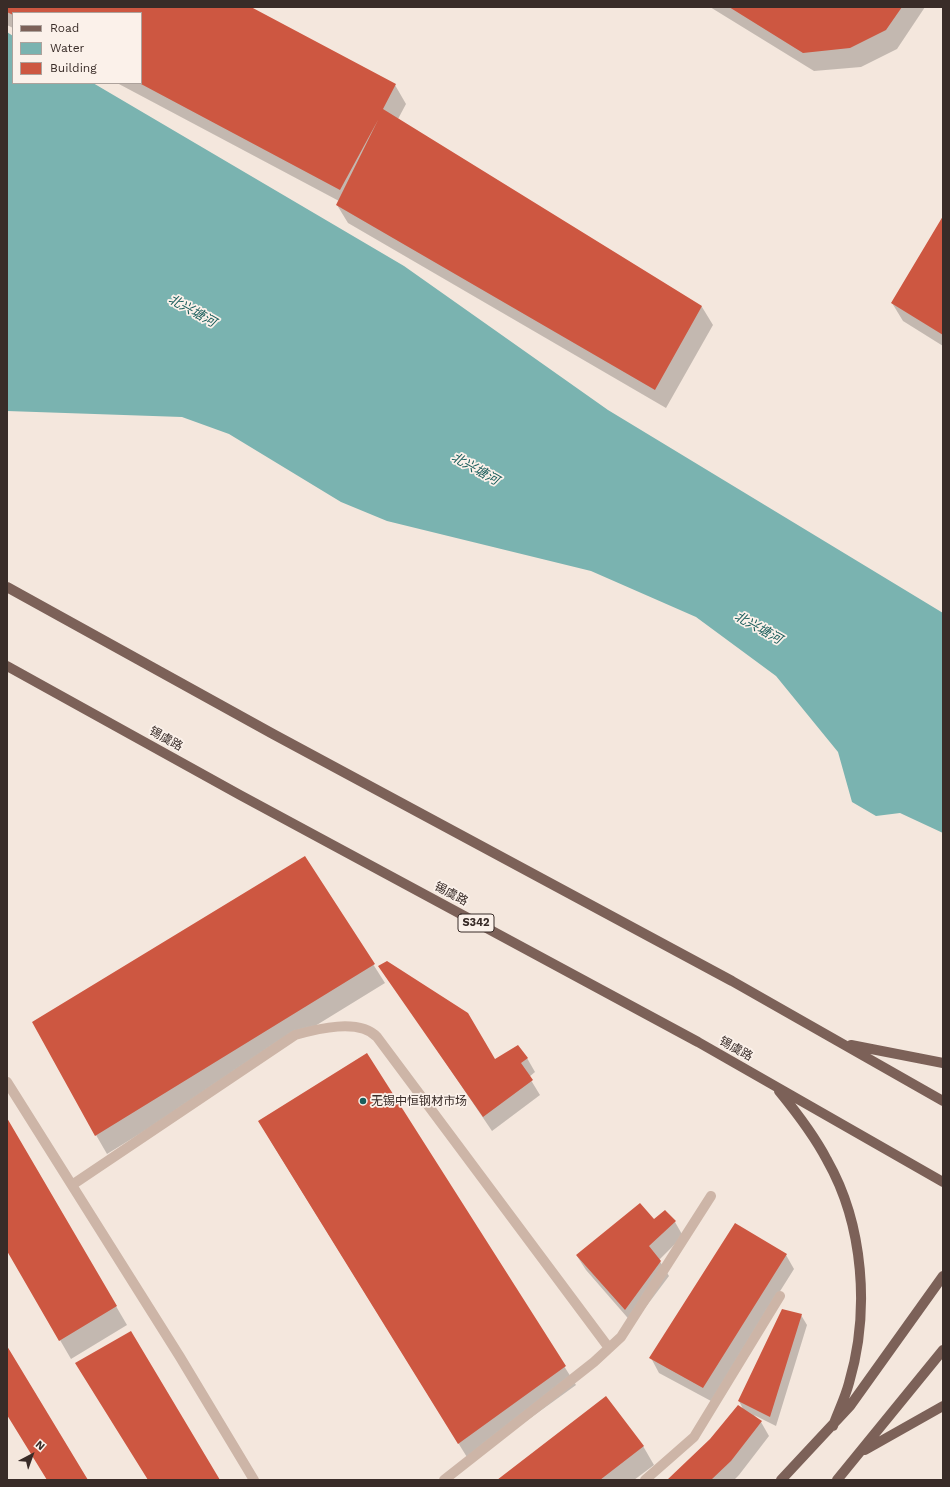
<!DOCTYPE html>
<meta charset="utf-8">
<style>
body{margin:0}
#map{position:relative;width:950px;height:1487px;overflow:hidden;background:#f4e7dd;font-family:"Work Sans",sans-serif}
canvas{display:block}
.frame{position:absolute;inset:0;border:8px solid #392c28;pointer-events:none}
.legend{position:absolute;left:12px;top:12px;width:130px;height:72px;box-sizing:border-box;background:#fbf1ea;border:1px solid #ada29c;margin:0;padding:5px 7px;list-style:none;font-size:12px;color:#392c28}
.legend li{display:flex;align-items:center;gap:8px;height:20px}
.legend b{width:20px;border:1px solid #ada29c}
.north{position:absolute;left:12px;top:1435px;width:40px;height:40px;-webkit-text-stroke:3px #fbf1ea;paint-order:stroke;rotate:41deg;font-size:11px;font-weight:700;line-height:16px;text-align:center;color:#392c28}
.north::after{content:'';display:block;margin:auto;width:14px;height:18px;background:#392c28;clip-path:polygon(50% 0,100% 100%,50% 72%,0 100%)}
</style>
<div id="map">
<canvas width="950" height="1487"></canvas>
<div class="frame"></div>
<ul class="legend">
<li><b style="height:5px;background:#7c6158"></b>Road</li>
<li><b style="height:11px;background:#7ab3b0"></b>Water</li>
<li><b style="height:11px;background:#cd5741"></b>Building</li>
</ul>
<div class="north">N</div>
</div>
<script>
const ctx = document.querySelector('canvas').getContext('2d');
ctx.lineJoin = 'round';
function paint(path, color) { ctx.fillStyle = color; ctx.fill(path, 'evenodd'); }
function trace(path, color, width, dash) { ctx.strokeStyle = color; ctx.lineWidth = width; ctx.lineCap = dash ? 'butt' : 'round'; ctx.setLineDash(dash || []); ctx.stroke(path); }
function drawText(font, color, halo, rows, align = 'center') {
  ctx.font = font + ' "Work Sans","Noto Sans SC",sans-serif'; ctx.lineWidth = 3.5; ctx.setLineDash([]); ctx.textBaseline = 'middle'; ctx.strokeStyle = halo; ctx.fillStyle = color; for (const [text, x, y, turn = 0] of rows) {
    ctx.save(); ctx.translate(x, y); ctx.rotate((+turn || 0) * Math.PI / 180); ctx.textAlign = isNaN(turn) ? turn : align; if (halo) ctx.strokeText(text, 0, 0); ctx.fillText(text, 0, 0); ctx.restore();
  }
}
paint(new Path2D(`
 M7,32l6,4v47h80l311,183 204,144 335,203v220l-43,-20 -24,3 -24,-14 -14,-50 -62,-76 -80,-59 -105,-46 -204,-50 -46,-19 -112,-68 -47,-17 -175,-6z`), '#7ab3b0');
paint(new Path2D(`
 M7,7h242l146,78 11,19 -8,15 304,188 11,18 -47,83 -318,-185 -11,-18 2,-4 -222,-118h24v-70h-128v15l-6,-3z
 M710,7h215l-28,42 -36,18 -47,4z
 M943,218v128l-40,-25 -11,-18z
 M305,857l80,126 -278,171 -11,-19z
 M380,966l114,94 33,-2 8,14 -6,5 11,18 -48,36z
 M367,1055l209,330 -106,77 -200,-322z
 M7,1120l120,205 -56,34 -64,-110z
 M653,1221l22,1 8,14 -24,24 10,16 -36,48 -47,-54 -9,-14z
 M786,1255l8,14 -83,132 -52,-28 -8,-15z
 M801,1315l6,10 -31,101 -22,-11 7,7 8,14 -30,39 -5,5h-66l76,-69 -5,-10z
 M643,1446l11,19 -20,15h-135z`), '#0003');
paint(new Path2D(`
 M7,7h244l145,77 -13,25 319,197 -47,84 -319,-185 42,-85 -38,70 -199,-106v-71h-128v2l-6,-3z
 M729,7h173l-16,23 -36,18 -47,5z
 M943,216v119l-52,-32z
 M305,856l70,108 -280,172 -63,-114z
 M387,961l81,52 27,46 23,-14 10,13 -7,5 12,17 -50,37 -105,-151z
 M367,1053l199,313 -108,78 -200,-323z
 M7,1118l110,188 -58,35 -52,-90z
 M640,1203l14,16 11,-9 11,11 -27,25 12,15 -36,49 -49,-55z
 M735,1223l52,31 -84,134 -54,-30z
 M782,1309l20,5 -32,103 -32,-16z
 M131,1331l89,149h-72l-73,-117z
 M7,1346l81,134h-41l-40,-65z
 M606,1396l38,50 -44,34h-103z
 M738,1405l24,16 -31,40 -20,19h-44l43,-41z`), '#cd5741');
trace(new Path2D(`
 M7,1082l173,275 74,123
 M72,1185l223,-150c22,-6 64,-17 82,2l232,311
 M444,1480l150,-118 27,-25 90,-141
 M645,1480l49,-43 86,-141`), '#cdb5a7', 10);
trace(new Path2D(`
 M7,587l266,147 459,247 211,120
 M7,666l233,129 458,247 245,140
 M851,1045l92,18
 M779,1091c18,22 35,44 48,69 37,65 43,152 22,223 -4,15 -11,29 -16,43
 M865,1450l78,-44
 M781,1480l69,-74 93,-130
 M837,1480l106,-130`), '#7c6158', 10);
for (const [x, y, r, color] of [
 [363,1101,4,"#1b5e5c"]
]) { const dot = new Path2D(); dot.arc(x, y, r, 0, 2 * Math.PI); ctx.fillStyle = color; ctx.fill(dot); trace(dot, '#fbf1ea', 1.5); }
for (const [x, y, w] of [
 [476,923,36]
]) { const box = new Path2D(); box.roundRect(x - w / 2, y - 9, w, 18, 3); ctx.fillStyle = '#fbf1ea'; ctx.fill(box); trace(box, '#392c28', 1); }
drawText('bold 11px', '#392c28', null, [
 ["S342",476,923]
]);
drawText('12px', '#392c28', '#fbf1ea', [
 ["锡虞路",166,739,29],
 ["锡虞路",451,894,28],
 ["锡虞路",736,1049,29]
]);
drawText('12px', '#392c28', '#fbf1ea', [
 ["无锡中恒钢材市场",371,1101]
], 'left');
drawText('italic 13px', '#1b5e5c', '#fbf1ea', [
 ["北兴塘河",192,311,29],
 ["北兴塘河",475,469,29],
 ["北兴塘河",758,628,29]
]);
</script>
